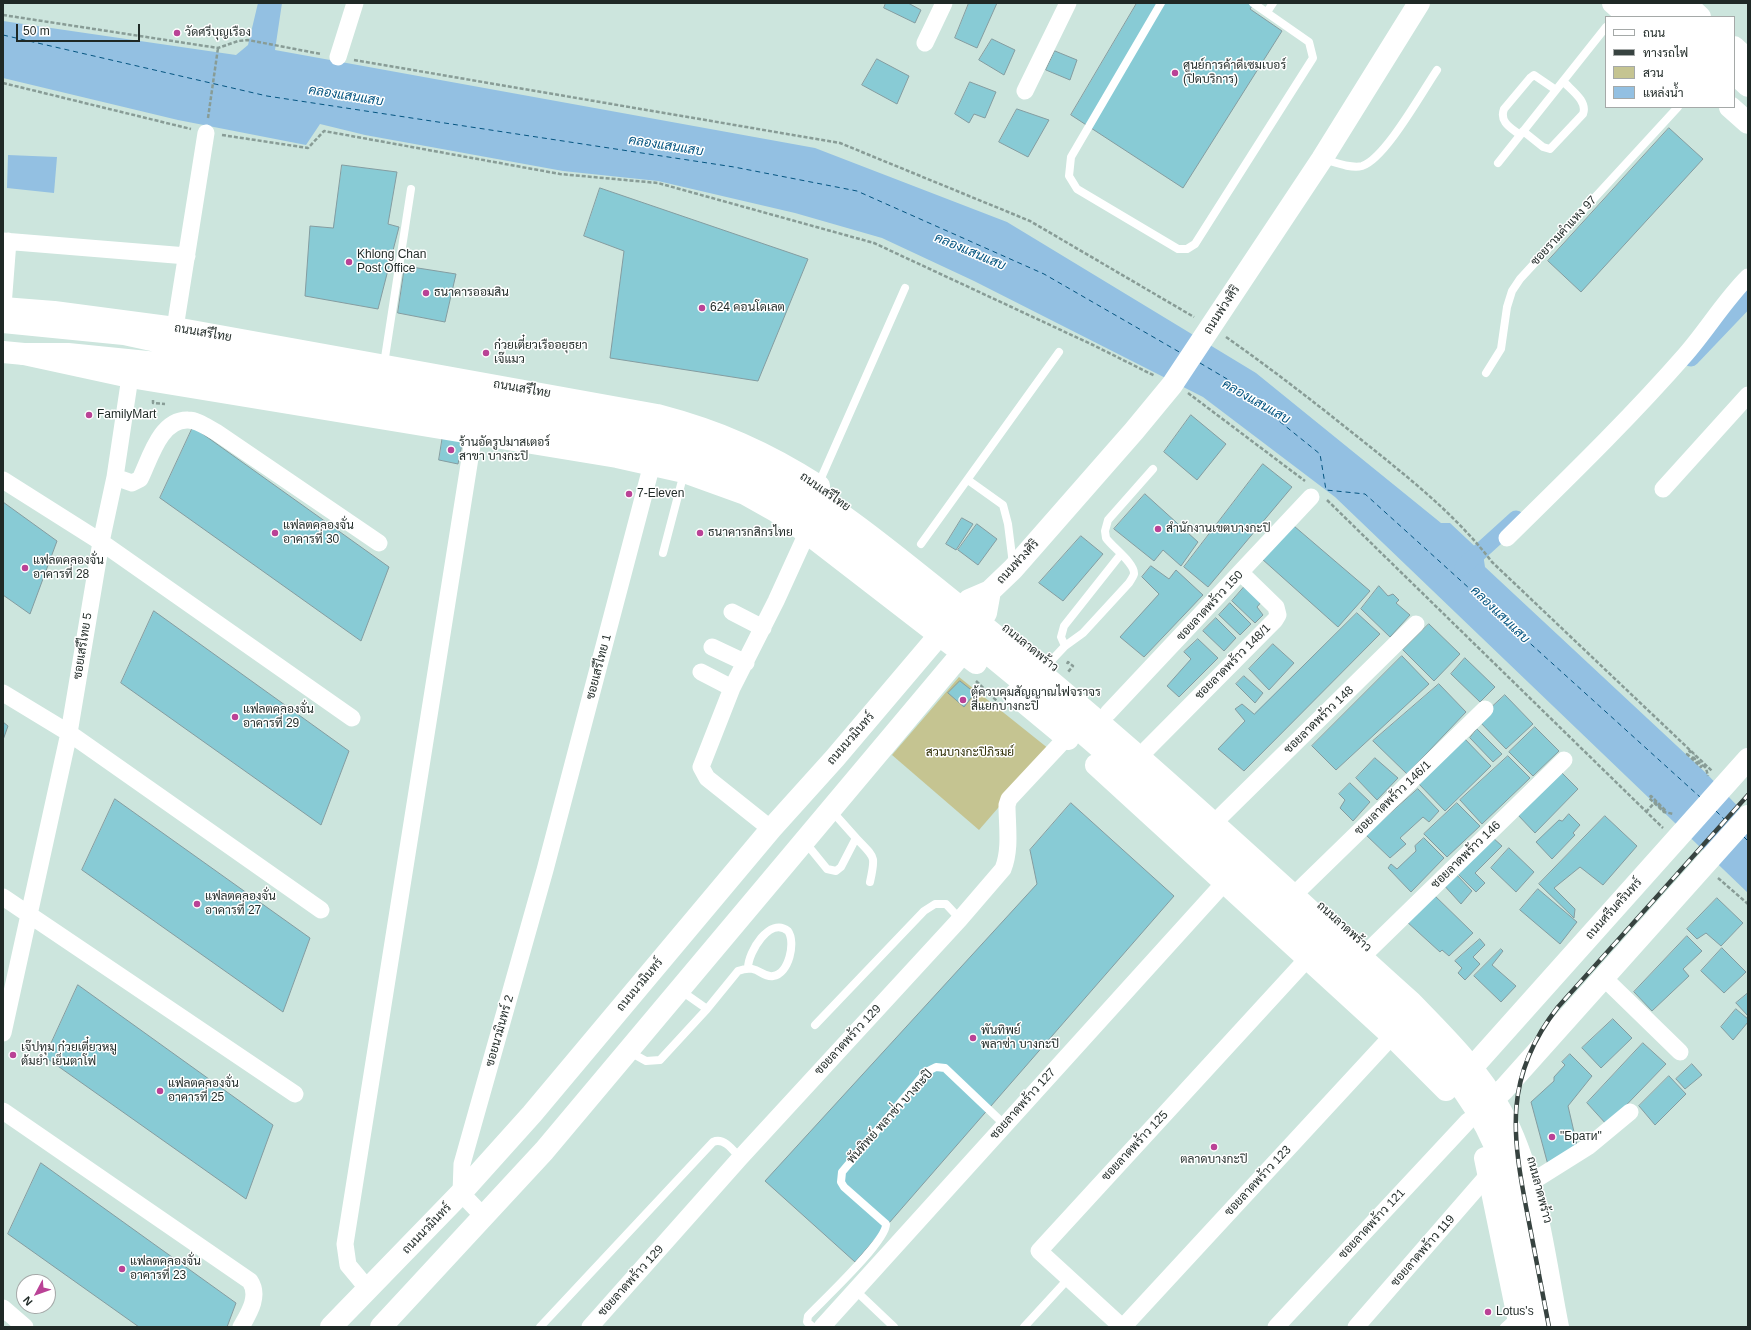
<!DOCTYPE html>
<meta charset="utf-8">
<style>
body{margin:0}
#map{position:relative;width:1751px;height:1330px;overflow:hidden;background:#cce5dd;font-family:Helvetica,Sarabun,sans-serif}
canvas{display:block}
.frame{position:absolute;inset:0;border:4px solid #1f2926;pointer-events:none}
.legend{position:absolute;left:1605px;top:16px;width:130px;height:92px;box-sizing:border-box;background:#fff;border:1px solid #a5a9a8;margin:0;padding:5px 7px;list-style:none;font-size:12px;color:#1f2926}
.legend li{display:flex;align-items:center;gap:8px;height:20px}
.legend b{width:20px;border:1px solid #a5a9a8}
.north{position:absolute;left:16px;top:1274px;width:40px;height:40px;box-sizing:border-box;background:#fff;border:1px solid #a5a9a8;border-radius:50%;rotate:229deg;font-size:11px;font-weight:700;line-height:16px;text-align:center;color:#1f2926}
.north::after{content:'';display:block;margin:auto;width:14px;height:18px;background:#ba4296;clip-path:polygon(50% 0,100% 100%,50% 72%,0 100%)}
.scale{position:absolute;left:16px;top:24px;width:124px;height:18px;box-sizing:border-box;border:2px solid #1f2926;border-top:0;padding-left:5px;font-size:12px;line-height:14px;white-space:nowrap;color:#1f2926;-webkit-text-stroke:3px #fff;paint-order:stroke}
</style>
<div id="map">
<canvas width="1751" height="1330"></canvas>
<div class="frame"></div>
<ul class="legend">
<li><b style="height:5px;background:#fff"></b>ถนน</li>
<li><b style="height:5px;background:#374340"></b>ทางรถไฟ</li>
<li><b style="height:11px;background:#c5c491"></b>สวน</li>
<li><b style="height:11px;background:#93c0e2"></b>แหล่งน้ำ</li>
</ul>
<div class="north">N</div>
<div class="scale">50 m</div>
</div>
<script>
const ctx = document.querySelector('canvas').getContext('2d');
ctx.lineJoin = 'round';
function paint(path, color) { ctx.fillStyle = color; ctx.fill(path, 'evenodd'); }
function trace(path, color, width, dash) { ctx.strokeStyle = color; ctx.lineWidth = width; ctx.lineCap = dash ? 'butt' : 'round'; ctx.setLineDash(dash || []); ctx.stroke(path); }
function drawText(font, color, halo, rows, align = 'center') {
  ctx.font = font + ' Helvetica,Sarabun,sans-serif'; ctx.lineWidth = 3; ctx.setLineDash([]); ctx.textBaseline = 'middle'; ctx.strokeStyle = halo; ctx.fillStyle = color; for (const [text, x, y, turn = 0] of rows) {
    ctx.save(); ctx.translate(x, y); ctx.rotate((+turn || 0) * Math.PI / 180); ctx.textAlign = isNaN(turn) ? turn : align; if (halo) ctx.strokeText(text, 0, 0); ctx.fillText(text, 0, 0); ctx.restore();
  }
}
paint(new Path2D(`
 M959,677l90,72 -70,81 -87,-75z`), '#c5c491');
paint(new Path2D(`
 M258,3h24l-7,47 540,98 192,74 33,20 216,131 185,150h9l33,31 2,13 221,206 42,44v76l-413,-396 -132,-100 -229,-116 -92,-43 -87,-25 -137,-32 -95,-10 -198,-36 -45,-11 -14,21 -128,-25 -175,-42v-57l233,34 12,-10z
 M8,155l49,2 -3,36 -47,-5z`), '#93c0e2');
trace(new Path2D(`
 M1691,358l57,-60
 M1463,567l53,-48`), '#93c0e2', 17);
trace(new Path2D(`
 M3,35l264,61 467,71 123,24 187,83 137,79
 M1200,363l27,16 93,75 6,36 39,4 335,303
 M1716,811l12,12
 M1744,837l4,4`), '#055581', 1, [5, 4]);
const building = new Path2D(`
 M886,3h22l13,7 -6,13 -31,-15z
 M969,3h28l-20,45 -22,-10z
 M1137,3h117l-4,6 32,22 -99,157 -112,-73z
 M992,39l23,11 -11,25 -25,-15z
 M1055,51l22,9 -7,20 -24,-10z
 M877,59l32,17 -12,28 -35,-19z
 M970,82l26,10 -11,26 -11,-4 -5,9 -14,-9z
 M1017,109l32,11 -21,37 -29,-15z
 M1669,128l34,31 -122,133 -33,-31z
 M342,165l55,7 -9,52 11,3 -21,82 -73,-13 5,-70 23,2z
 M600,188l208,71 -50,122 -148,-23 14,-107 -40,-15z
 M405,266l51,8 -11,48 -47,-9z
 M1191,415l35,29 -29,36 -33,-28z
 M193,427l196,140 -28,74 -201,-143z
 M443,435l20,4 -5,25 -19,-4z
 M1263,464l29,23 -84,100 -24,-20z
 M1145,494l53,48 -17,24 -18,-16 -9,11 -40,-32z
 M3,502l54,39 -27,73 -27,-19z
 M962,518l11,6 -17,26 -10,-6z
 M977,524l20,15 -19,26 -20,-15z
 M1294,526l76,65 -32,36 -76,-68z
 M1081,536l22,18 -40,47 -24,-18z
 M1151,566l18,13 7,-9 27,25 -59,62 -24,-20 39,-43 -17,-17z
 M1245,586l18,14 -6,7 6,8 -8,8 -23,-22z
 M1379,586l9,10 5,-2 6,6 -3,3 14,12 -20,22 -29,-28z
 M1230,603l21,21 -11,11 -21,-20z
 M154,611l195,140 -28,74 -200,-142z
 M1357,613l23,21 -136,137 -26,-22 27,-28 -10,-12 7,-5 12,10z
 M1216,618l20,20 -12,13 -21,-20z
 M1429,624l31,30 -26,27 -31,-31z
 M1198,639l20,19 -39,39 -12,-11 24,-27 -7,-7z
 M1273,644l21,19 -25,27 -20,-21z
 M1402,656l27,28 -93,86 -24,-24z
 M1465,658l30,29 -15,15 -29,-28z
 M1244,676l19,17 -8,10 -19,-19z
 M960,681l15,12 -11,14 -16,-14z
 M1439,684l27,28 -59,62 -34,-33z
 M1505,695l28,29 -27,25 -28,-29z
 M3,722l5,4 -5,14z
 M1535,727l24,24 -26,25 -24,-24z
 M1477,729l25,25 -9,8 -23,-24z
 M1463,737l28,29 -46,45 -28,-29z
 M1508,756l22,22 -48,46 -22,-24z
 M1375,758l23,20 -21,22 -21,-22z
 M1561,772l17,17 -43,44 -18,-19z
 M1350,783l20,19 -17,19 -13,-13 5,-8 -6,-6z
 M1418,789l21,22 -10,11 -6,-5 -23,21 6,6 -16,14 -24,-23z
 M115,799l195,139 -27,74 -201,-142z
 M1071,803l103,93 -319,366 -90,-81 272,-297 -7,-34z
 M1457,803l23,23 -33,31 -23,-23z
 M1569,814l11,11 -7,8 2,2 -23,24 -16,-17 23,-22 3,1z
 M1605,816l32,30 -34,39 -23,-18 -26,21 21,21 -1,9 -35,-34z
 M1492,837l10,9 -27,27 10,10 -9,9 -20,-20z
 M1424,838l20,20 -33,34 -23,-24 3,-4 6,5 19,-18 -1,-5z
 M1509,848l25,24 -18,20 -25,-24z
 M1454,872l18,19 -11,13 -19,-21z
 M1538,889l39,33 -17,22 -40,-34z
 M1432,893l41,40 -24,23 -7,-6 -2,2 -34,-31z
 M1717,898l26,25 -22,23 -15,-13 -9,6 -10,-10z
 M1687,936l15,15 -19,18 6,7 -37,35 -18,-19z
 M1480,939l5,6 -12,12 7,7 -15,16 -7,-7 4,-5 -7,-7z
 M1722,948l24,24 -22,21 -23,-22z
 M1501,949l2,2 -11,14 24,21 -15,16 -27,-26z
 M78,985l195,140 -27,74 -201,-142z
 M1748,993v23l-12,-13z
 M1736,1009l12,10v3l-15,18 -12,-13z
 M1613,1019l19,19 -31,30 -19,-20z
 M1643,1043l23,21 -59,61 -20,-22z
 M1570,1054l22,22 -24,30 10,43 -30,16 -17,-63 23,-21v-4l11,-12 -3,-3z
 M1692,1064l10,11 -17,14 -9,-10z
 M1669,1076l17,18 -31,31 -16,-19z
 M41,1163l195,140 -9,24h-88l-131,-93z`);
paint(building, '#88cbd5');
trace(building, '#849ca0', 1);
trace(new Path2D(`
 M3,15l215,33 20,-7 10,-1 73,14
 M354,60l486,83 190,78 164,96
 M3,83l188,46
 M208,118l10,-70
 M222,135l86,13 16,-17 236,43 98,9 216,60 219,102 62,31
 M1226,337c47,33 92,68 138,105 45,36 92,73 128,120l220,209
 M1188,393l117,88
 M153,400v3l12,1
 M1327,500l336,328
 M1067,664l1,-2 5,4 -5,6
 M976,681l21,20
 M1691,753l-1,-2 -3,3 14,13 1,-2 -9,-8 2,-2
 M1703,765l3,3 2,8
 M1646,812l9,-10 10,10 1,-1 -15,-15 -2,2 15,14 10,2
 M1718,878l30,26`), '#889c96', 2.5, [4, 2]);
trace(new Path2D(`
 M1161,3l-90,154 -2,19 8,13 101,60h9l8,-5 118,-186 -4,-16 -56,-39
 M1267,12l6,-9
 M1523,131l20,16 7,2 33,-35c5,-13 -12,-24 -20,-33
 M1520,135c-9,-7 -21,-13 -16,-26l26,-31 4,-3 22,15
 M1323,159c11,3 28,10 39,7 23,-7 60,-74 75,-96
 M1498,163l108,-136
 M384,364l27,-175
 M1486,373l15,-24 6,-42 5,-16 8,-12 158,-172
 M968,480l35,25 5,19 5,40
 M818,485l87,-197
 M921,544l138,-192
 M663,553l21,-80
 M1065,646l-4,-9 3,-11 57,-72
 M1049,663l16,-17 18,-13 46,-50c2,-3 4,-6 5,-9 1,-11 -22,-27 -28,-36l-1,-7 3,-11 45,-51
 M856,838c19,20 20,17 14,44
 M805,842l22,27 9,2 5,-4 15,-29 -25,-28
 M707,1009l31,-38c20,-8 23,7 35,5 16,-2 23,-34 15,-45 -18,-15 -40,21 -40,37
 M815,1025l109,-114 11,-7h11l14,15
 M628,1051l18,10 14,-1 47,-51 -27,-19
 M855,1290l39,37
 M540,1327l173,-185c11,-5 20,8 27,16
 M813,1327l-6,-5 1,-6c14,-15 79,-75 78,-92l-42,-37 -3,-5 1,-10 84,-100 10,-5 9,1 60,57
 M1024,1327l45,-49
 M1504,1327l11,-10`), '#fff', 8);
trace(new Path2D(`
 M925,43l19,-40
 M338,57l17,-54
 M1025,91l43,-88
 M3,241l184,15
 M3,306l5,-65
 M175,328l31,-195
 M115,477l17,6 8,-4c10,-20 20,-60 48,-59 10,0 20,8 28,12l163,111
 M3,480l98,62 251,176
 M1663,489l85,-94
 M1507,538c61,-60 122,-119 178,-183 22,-25 39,-54 63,-78
 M732,612l31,16
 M712,647l34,16
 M701,672l31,16
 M3,693l66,40 252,177
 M1108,713l203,-216
 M1147,749l128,-129 3,-5 -2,-8 -35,-34
 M1221,816l195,-192
 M771,829l-64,-51 -6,-11 31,-79 44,-87 31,-68
 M1301,888l184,-179
 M3,897l292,197
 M1369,950l195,-190
 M1604,978l76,74
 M3,1033l66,-300 32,-191 14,-65 15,-100
 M3,1111l247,170c10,15 -1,32 -9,46
 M1538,1178l51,-32 41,-34
 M484,1217l-23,-24 1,-29 83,-294 107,-406
 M368,1289l-20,-24 -3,-21c42,-270 87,-540 129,-811
 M3,1308l22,19
 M590,1327l150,-169 220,-239 43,-50c8,-20 4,-43 4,-64l2,-6 57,-61
 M822,1327l403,-445
 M1122,1327l-83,-76 269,-293
 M1123,1327l269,-291
 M1276,1327l192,-206
 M1356,1327l133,-153`), '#fff', 17);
trace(new Path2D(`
 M3,308l51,4 121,16 482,87c61,16 109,37 162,71
 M3,352l21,2 106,23 487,80 67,15 61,22 32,18 30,21 132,102
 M331,1327l130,-134 71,-79 239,-285 64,-71 134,-158 21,-9 23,-22 121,-138 38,-46 150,-226 97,-156
 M381,1327l163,-176 419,-499 23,-39 4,-22`), '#fff', 22);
trace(new Path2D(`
 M1613,3l16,14
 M1635,3l16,14
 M1657,3l15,14
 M1685,3l15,14
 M1734,47l14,13
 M1734,73l14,13
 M1730,107l18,16
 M3,322l121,12 60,13 450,77c45,10 89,22 130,43 68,34 136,92 196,140 157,124 302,261 451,395 33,34 67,67 90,109 35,64 43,146 57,216
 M24,354h44l89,9 474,80c45,10 88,22 129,43 71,38 134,92 196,142 154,122 296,257 442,388 37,37 75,79 96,128 24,56 31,124 43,183
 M939,635l37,28
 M1015,695l53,44
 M1096,765l296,271 54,54
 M1462,1079l286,-320
 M1483,1109l21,-20 244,-273
 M1485,1158l35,169`), '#fff', 22);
const rail = new Path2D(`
 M1549,1327c-7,-37 -14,-73 -21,-110 -16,-82 -25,-140 30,-210l190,-212`);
trace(rail, '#374340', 4.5);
trace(rail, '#fff', 3, [9]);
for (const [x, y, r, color] of [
 [177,33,4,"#ba4296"],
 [1175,73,4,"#ba4296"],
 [349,262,4,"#ba4296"],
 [426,293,4,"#ba4296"],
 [702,308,4,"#ba4296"],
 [486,353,4,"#ba4296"],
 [89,415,4,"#ba4296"],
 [451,450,4,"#ba4296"],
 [629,494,4,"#ba4296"],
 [1158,529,4,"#ba4296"],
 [275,533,4,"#ba4296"],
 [700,533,4,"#ba4296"],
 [25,568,4,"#ba4296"],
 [963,700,4,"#ba4296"],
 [235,717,4,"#ba4296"],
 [197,904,4,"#ba4296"],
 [973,1038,4,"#ba4296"],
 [13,1055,4,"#ba4296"],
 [160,1091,4,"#ba4296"],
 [1552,1137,4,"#ba4296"],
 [1214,1147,4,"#ba4296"],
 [122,1269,4,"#ba4296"],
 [1488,1312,4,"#ba4296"]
]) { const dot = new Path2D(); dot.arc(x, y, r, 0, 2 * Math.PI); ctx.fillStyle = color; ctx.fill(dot); trace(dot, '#fff', 1.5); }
drawText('12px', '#1f2926', '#fff', [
 ["วัดศรีบุญเรือง",185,33],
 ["ศูนย์การค้าดีเซมเบอร์",1183,66],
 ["(ปิดบริการ)",1183,80],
 ["Khlong Chan",357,255],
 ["Post Office",357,269],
 ["ธนาคารออมสิน",434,293],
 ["624 คอนโดเลต",710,308],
 ["ก๋วยเตี๋ยวเรืออยุธยา",494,346],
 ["เจ๊แมว",494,360],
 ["FamilyMart",97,415],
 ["ร้านอัดรูปมาสเตอร์",459,443],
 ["สาขา บางกะปิ",459,457],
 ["7-Eleven",637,494],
 ["แฟลตคลองจั่น",283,526],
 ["อาคารที่ 30",283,540],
 ["สำนักงานเขตบางกะปิ",1166,529],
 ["ธนาคารกสิกรไทย",708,533],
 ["แฟลตคลองจั่น",33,561],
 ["อาคารที่ 28",33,575],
 ["ตู้ควบคุมสัญญาณไฟจราจร",971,693],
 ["สี่แยกบางกะปิ",971,707],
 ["แฟลตคลองจั่น",243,710],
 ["อาคารที่ 29",243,724],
 ["แฟลตคลองจั่น",205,897],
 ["อาคารที่ 27",205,911],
 ["พันทิพย์",981,1031],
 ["พลาซ่า บางกะปิ",981,1045],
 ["เจ๊ปทุม ก๋วยเตี๋ยวหมู",21,1048],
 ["ต้มยำ เย็นตาโฟ",21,1062],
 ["แฟลตคลองจั่น",168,1084],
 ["อาคารที่ 25",168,1098],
 ["\"Брати\"",1560,1137],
 ["ตลาดบางกะปิ",1214,1160,"center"],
 ["แฟลตคลองจั่น",130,1262],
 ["อาคารที่ 23",130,1276],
 ["Lotus's",1496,1312]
], 'left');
drawText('12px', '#1f2926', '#fff', [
 ["ซอยรามคำแหง 97",1564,231,-47],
 ["ถนนพ่วงศิริ",1222,310,-57],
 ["ถนนเสรีไทย",203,333,10],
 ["ถนนเสรีไทย",522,389,10],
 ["ถนนเสรีไทย",825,492,35],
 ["ถนนพ่วงศิริ",1018,562,-47],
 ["ซอยลาดพร้าว 150",1210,606,-47],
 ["ซอยเสรีไทย 5",83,646,-81],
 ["ถนนลาดพร้าว",1030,648,39],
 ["ซอยลาดพร้าว 148/1",1233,662,-45],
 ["ซอยเสรีไทย 1",599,667,-75],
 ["ซอยลาดพร้าว 148",1319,720,-44],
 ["ถนนนวมินทร์",851,739,-49],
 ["ซอยลาดพร้าว 146/1",1393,798,-44],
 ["ซอยลาดพร้าว 146",1466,855,-44],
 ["ถนนศรีนครินทร์",1614,909,-48],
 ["ถนนลาดพร้าว",1344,927,42],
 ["ถนนนวมินทร์",640,985,-50],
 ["ซอยนวมินทร์ 2",500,1031,-74],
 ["ซอยลาดพร้าว 129",848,1040,-47],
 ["ซอยลาดพร้าว 127",1023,1104,-48],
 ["พันทิพย์ พลาซ่่า บางกะปิ",890,1117,-48],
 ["ซอยลาดพร้าว 125",1135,1146,-47],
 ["ซอยลาดพร้าว 123",1258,1181,-47],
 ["ถนนลาดพร้าว",1539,1190,75],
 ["ซอยลาดพร้าว 121",1372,1224,-47],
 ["ถนนนวมินทร์",427,1229,-46],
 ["ซอยลาดพร้าว 119",1423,1251,-49],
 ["ซอยลาดพร้าว 129",631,1281,-48]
]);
drawText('12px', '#2f2e04', '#fff', [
 ["สวนบางกะปิภิรมย์",970,753]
]);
drawText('italic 13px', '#055581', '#fff', [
 ["คลองแสนแสบ",346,96,9],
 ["คลองแสนแสบ",666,146,9],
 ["คลองแสนแสบ",970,252,23],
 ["คลองแสนแสบ",1256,402,30],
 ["คลองแสนแสบ",1500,615,44]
]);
</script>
